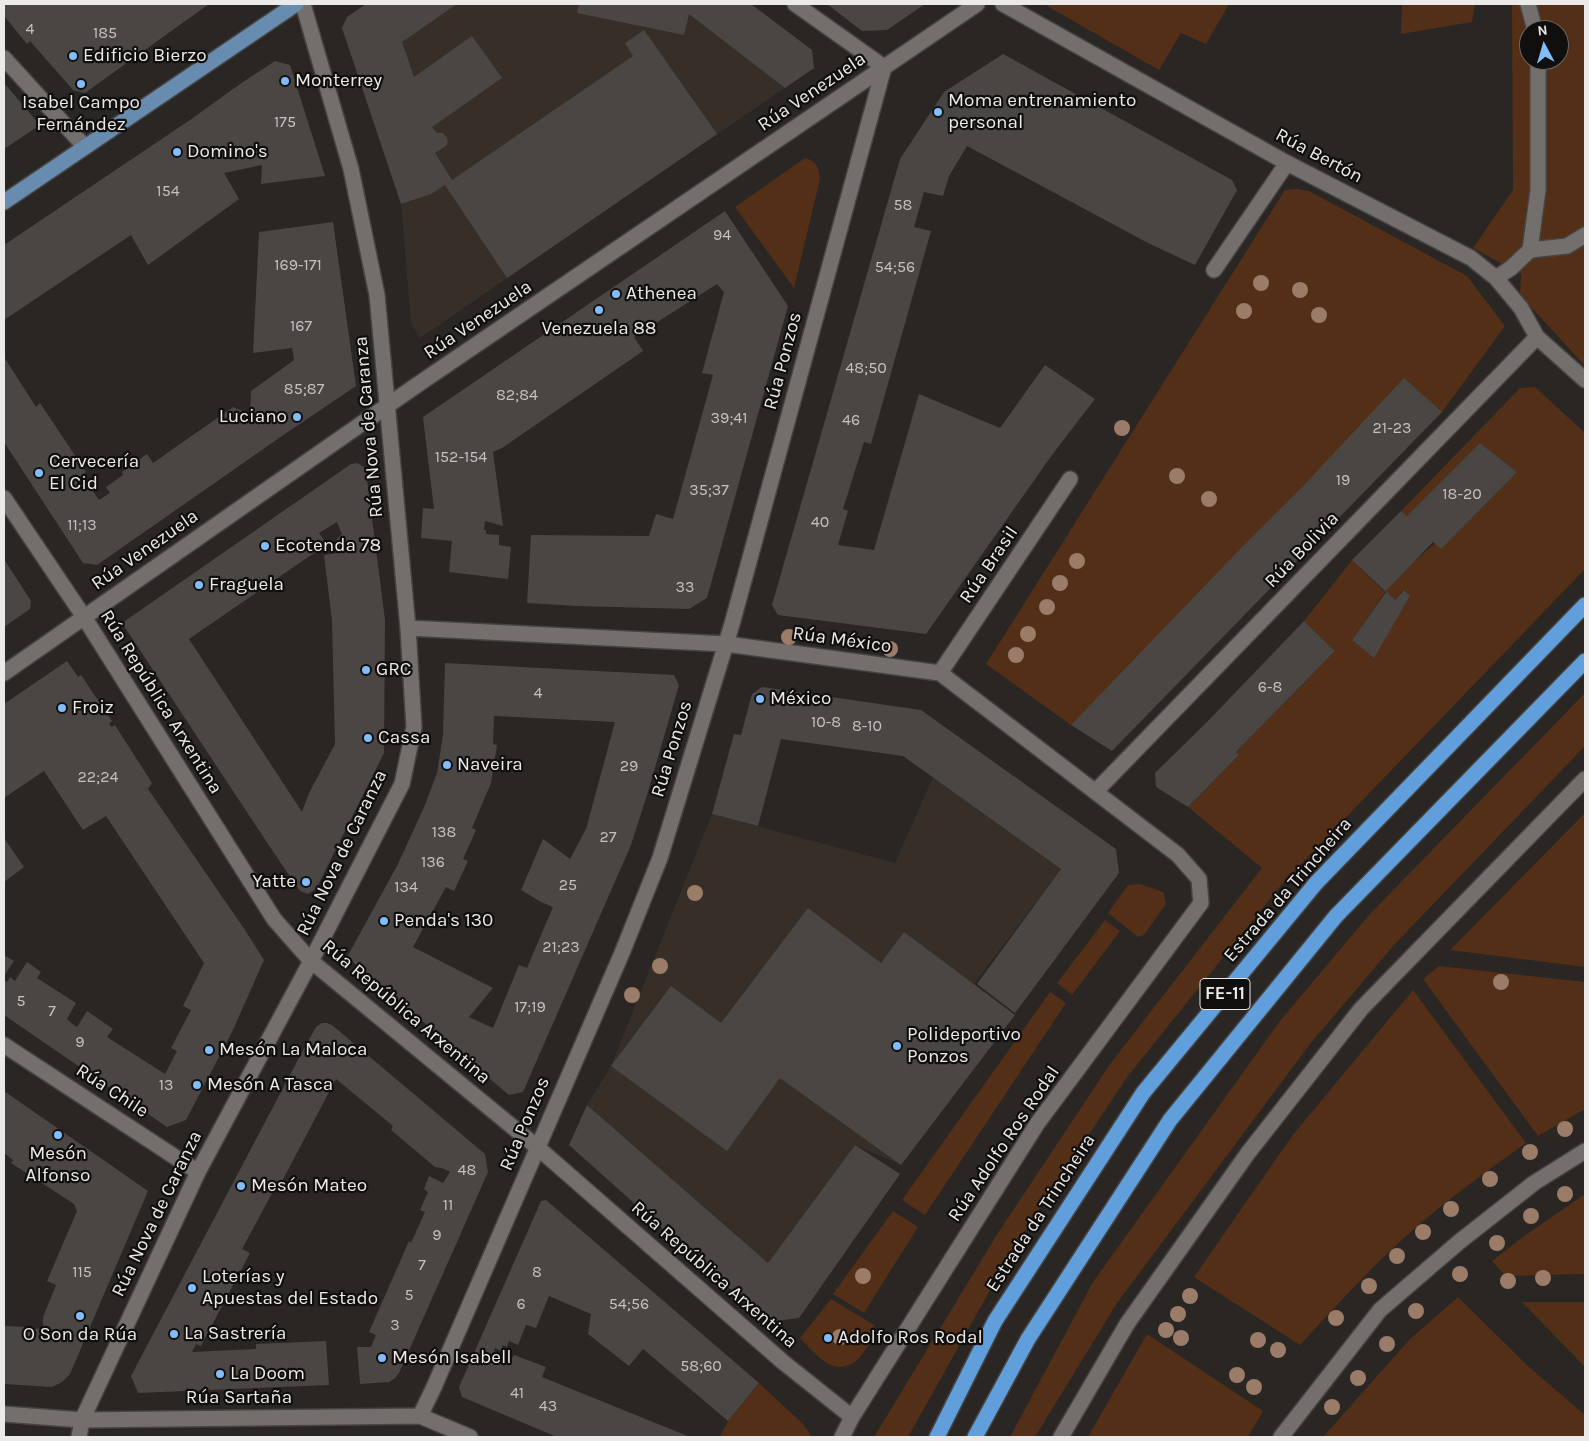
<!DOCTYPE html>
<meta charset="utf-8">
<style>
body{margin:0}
#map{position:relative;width:1589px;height:1441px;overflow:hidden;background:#292624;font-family:Karla,sans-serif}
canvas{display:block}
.frame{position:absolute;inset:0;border:5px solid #eceae8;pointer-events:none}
.north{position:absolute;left:1519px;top:20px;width:50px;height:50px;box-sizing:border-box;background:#110f0e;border:1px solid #696765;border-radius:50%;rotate:354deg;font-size:14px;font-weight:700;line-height:20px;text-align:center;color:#eceae8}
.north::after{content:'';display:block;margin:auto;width:18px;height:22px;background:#81bdfa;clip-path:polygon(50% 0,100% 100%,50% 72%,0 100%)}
</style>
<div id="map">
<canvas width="1589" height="1441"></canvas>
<div class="frame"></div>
<div class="north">N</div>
</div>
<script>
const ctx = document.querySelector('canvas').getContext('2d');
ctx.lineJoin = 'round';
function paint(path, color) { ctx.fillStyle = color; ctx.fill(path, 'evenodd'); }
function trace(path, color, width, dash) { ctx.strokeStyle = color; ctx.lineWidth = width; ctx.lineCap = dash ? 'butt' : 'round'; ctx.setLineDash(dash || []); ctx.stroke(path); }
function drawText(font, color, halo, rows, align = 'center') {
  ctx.font = font + ' Karla,sans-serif'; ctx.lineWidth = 4.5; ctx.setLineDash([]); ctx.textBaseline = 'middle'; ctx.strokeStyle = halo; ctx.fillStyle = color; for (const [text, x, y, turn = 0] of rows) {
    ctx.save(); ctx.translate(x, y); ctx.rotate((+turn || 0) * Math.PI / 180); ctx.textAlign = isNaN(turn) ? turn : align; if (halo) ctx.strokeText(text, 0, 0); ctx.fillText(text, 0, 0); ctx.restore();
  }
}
paint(new Path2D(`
 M366,4h385l61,46 2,18 -394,270 -9,-15 -10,-119 -59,-176 5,-11z
 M933,777l128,92 -87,115 41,31 -114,150 -46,-20 -87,118 -181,-158 24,-39 101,-252 183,49z`), '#372e28');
paint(new Path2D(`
 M1048,4h181l-23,40 -25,-11 -22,37 -112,-64z
 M1402,4h73l-3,18 -71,12z
 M1512,4h73v362l-65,-71 1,-21 -48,-26 40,-58zM1529,30h30v30h-30z
 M805,158c13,4 13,9 15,21l-26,109 -59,-81z
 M1297,189l12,2 158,85 38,50 -63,86 -136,71 -235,242 -85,-61 299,-474z
 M1535,387l50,46v136l-303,315 -154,192 -112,168 -108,193h-34l124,-204 112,-169 152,-196 -74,-61 51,-52 -3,-3 99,-101 -31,-30 48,-61 33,32 -33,48 22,17 36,-61 -7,-6 -8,10 -9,-9 22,-24 109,-95 -37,-29 -73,73 -6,-5 119,-123z
 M1585,693v53l-191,199 -84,99 -193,259 -82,134h-25l83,-155 187,-261 89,-106z
 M1585,813v154l-135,-17z
 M1140,884l23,8 3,12 -22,31 -6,2 -30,-24 20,-28z
 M1105,920l15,11 -48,64 -15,-12z
 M1439,966l146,16v127l-47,27 -115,-157z
 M1413,990l113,153c-38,27 -76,55 -112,86 -40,35 -77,76 -114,116l-106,-68 98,-141z
 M1050,992l16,11 -141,212 -23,-15z
 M1585,1194v80l-80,2 -13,-15 35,-27z
 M893,1211l25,16 -54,86 -31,-19z
 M1458,1297l71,70 56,48v22h-262l87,-98z
 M831,1299l43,26 3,7c-6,8 -14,24 -21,29 -24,17 -41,-8 -56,-23z
 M1522,1302h63v65z
 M1147,1334l116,77 -15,26h-160z
 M759,1383l44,41 9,13h-92l8,-16z`), '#532f18');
paint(new Path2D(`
 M4,4h205l-124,89 -12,-3 -43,-49 -3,3 -23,-28z
 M366,4h91l-55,38 12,35 58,-41 30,42 -70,49 5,6h6l4,5 1,5 -2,3 -11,7 17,27 181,-124 -8,-13 19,-13 73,104 -210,144 -62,-93 -14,9 -30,10 -59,-176 5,-11z
 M579,4h172l61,46 2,18 -29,20 -96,-74 -5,21 -107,-22z
 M827,4h98l-38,26 -25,1z
 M1003,54l229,126 5,10 -42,75 -47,-22 -181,-97 -18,30 -6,20 -19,-4 -10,35 17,4 -60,213 -7,-2 -21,67 5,2 -10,34 36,5 45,-156 81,34 45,-63 50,34 -43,56 -126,179 -148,-19 -6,-10 128,-446 44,-67z
 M275,61l15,4 35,111 -64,8 1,-19 -38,8 15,26 -91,66 -17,-30 -127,85v-75l186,-125 50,-36z
 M4,83l36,42 -36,24z
 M725,211l63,95 -81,292 -18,11 -112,-3 -50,-3 4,-68 118,1 7,-22 17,5 40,-144 -11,-2 22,-81 -7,-8 -83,53 9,14 -141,97 -9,4 10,74 -18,-5 -1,9h2v4l13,1v10l12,2 -3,32 -59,-7 3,-31 -31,-3 2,-30 11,1 -11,-92z
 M333,222l23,164 -74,50 -185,129 -14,-2 -79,-121v-85l32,50 4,-4 46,69 -4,3 17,25 11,-7 -4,-6 17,-12 -1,-3 25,-18 6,9 80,-56 17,7 1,-23 43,-31 -2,-12 -39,5 6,-121z
 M1404,378l38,34 -330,339 -41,-26 171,-178 64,-64z
 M1480,443l37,29 -76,77 -8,-7 -47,49 9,9 9,-10 6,6 -36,62 -22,-18 34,-48 -34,-32 49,-49 6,5z
 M357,463l7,4 2,5 19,148 -1,133 -68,136 -8,5 -8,-3 -28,-41 -150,-227 229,-159zM337,522l5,12 -6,6 2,13 -14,2 8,66 3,123 -26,49 -7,19 -113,-173 138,-95 -8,-11z
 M4,559l27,42 -1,8 -26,18z
 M1304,621l31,30 -99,101 3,3 -51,52 -32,-20 -1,-14 51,-50z
 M67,661l11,16 3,-2 31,46 -3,3 3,3 3,-2 37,58 -4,6 97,141 19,30 -32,72 -46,88 -19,7 -163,-112v-36l3,3 3,-5 5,4 12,-19 14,10 -4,6 39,25 -9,16 4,4 6,4 10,-16 26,18 -6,8 58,37 12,-23 -6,-3 20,-38 -8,-4 21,-43 -98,-147 -23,14 -39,-59 -40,27v-94z
 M445,663l229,12 5,10 -32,110 -16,50 -108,247 -14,3 -162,-138 51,-93 27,-59 12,-32 6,-38zM494,716l121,6 -29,107 -16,30 -27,-20 -22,51 20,12 12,5 -26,61 -8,-3 -26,63 -24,-11 24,-29 -80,-41 33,-60 8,4 14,-30 -5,-2 13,-29 -4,-2 19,-45 6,-38 -4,-1z
 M762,687l159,23 195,139 3,24 -104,140 -38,-29 84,-115 -158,-113 -122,-17 -23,87 -46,-12 22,-80 7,1 11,-41z
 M4,838l20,29 -20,15z
 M808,908l73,55 23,-31 111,83 -114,150 -121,-87 -53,73 -116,-85 60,-80 50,37z
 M4,955l10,6 -10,15z
 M322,1023h5l5,2 153,129 3,18 -89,201 -4,5 -6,4 -29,2 -3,-37h14l5,-12 -7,-3 40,-91 2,2 14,-31 -5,-2 8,-18 -4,-3 5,-13 14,7 7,-11 -8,-4 -7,-1 -44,-37 2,-4 -57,-47 -56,106 -3,-1 -35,65 8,4 -49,93 -5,-2 -4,8 64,-3v-5l70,-3 3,44 -191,8 -7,-17 170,-322 15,-27z
 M4,1091l144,100 -78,183 -8,8 -10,5 -48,-3v-58l23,1v3l16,-2v-11l13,-32 -9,-4 30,-70 -3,-7 -63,-41 2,-3 -9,-7z
 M587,1105l181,158 87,-118 45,29 -101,144 -32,4 -198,-177z
 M546,1200l213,183 -31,38 -85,-72 -14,17 -41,-32 3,-20 -42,-18 -13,32 -10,-3 -8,20 -9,-4 -2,6 -4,-2 -2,6 -6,-3 -1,3 18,7 2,-3 32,12 -4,10 148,60h-133l-95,-40 -3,-10 19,-43 63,-143z`), '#4a4644');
const minor = new Path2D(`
 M795,4l89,63
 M1003,4l284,159 184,95 25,20 25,30 16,29 48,43
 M1528,4l7,26
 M4,58l81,89
 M1530,250l8,-60v-130
 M1214,270l73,-107
 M1496,278l15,-10 19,-18 37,-4 18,-11
 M4,498l80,119 190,302 37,42 226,186 246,215 69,55
 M408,628l318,16 214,29 238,182 21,24 2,24 -164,221 -185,293 -10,20
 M4,673l413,-288 560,-381
 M940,673l130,-194
 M1096,791l441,-454
 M4,1045l194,127
 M4,1414l78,6 338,-4 50,21
 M420,1416l14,-29 188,-434 38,-95 72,-234 152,-557
 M79,1437l3,-17 116,-248 113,-211 91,-177 12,-57 -6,-99 -31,-333 -26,-126 -48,-165
 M1061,1437l66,-113 121,-171 113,-144 224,-230
 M1281,1437l99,-127 79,-68 75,-59 51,-32`);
const major = new Path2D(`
 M4,202l292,-198`);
const highway = new Path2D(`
 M937,1437l58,-116 148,-228 173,-210 269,-278
 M975,1437l53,-98 142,-219 166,-204 249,-255`);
trace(minor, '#464442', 18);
trace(major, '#464442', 18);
trace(highway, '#464442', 18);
trace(minor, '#736f6d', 15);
trace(major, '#688bb0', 15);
trace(highway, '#619edc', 15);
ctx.fillStyle = '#9b7c69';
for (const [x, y] of [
 [1261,283],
 [1300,290],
 [1244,311],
 [1319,315],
 [1122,428],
 [1177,476],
 [1209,499],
 [1077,561],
 [1060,583],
 [1047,607],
 [1028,634],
 [789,637],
 [890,649],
 [1016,655],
 [695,893],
 [660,966],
 [1501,982],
 [632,995],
 [1565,1129],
 [1530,1152],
 [1490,1179],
 [1565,1194],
 [1451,1209],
 [1531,1216],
 [1423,1232],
 [1497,1243],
 [1397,1256],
 [1460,1274],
 [863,1276],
 [1543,1278],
 [1508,1281],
 [1369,1286],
 [1190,1296],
 [1416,1311],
 [1178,1314],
 [1336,1318],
 [1166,1330],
 [840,1337],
 [1181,1338],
 [1258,1340],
 [1387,1344],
 [1278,1350],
 [1237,1375],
 [1358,1378],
 [1254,1387],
 [1332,1407]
]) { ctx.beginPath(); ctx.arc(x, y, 8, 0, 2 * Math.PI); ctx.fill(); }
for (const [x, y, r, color] of [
 [73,56,5,"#81bdfa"],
 [285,81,5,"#81bdfa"],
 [81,84,5,"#81bdfa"],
 [938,112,5,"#81bdfa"],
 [177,152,5,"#81bdfa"],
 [616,294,5,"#81bdfa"],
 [599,310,5,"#81bdfa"],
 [297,417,5,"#81bdfa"],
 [39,473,5,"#81bdfa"],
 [265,546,5,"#81bdfa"],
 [199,585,5,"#81bdfa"],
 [366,670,5,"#81bdfa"],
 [760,699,5,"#81bdfa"],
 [62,708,5,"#81bdfa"],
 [368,738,5,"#81bdfa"],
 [447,765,5,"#81bdfa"],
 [306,882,5,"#81bdfa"],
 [384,921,5,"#81bdfa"],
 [897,1046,5,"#81bdfa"],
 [209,1050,5,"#81bdfa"],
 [197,1085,5,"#81bdfa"],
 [58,1135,5,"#81bdfa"],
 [241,1186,5,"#81bdfa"],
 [192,1288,5,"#81bdfa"],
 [80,1316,5,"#81bdfa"],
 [174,1334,5,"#81bdfa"],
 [828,1338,5,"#81bdfa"],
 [382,1358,5,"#81bdfa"],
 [220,1374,5,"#81bdfa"]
]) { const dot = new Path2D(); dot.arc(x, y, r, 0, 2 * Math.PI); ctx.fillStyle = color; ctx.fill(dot); trace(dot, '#110f0e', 2); }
drawText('16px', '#c4c1bf', null, [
 ["4",30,29],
 ["185",105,33],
 ["175",285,122],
 ["154",168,191],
 ["58",903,205],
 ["94",722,235],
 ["169-171",298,265],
 ["54;56",895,267],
 ["167",301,326],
 ["48;50",866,368],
 ["85;87",304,389],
 ["82;84",517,395],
 ["39;41",729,418],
 ["46",851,420],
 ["21-23",1392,428],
 ["152-154",461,457],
 ["19",1343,480],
 ["35;37",709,490],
 ["18-20",1462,494],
 ["40",820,522],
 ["11;13",82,525],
 ["33",685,587],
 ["6-8",1270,687],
 ["4",538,693],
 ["10-8",826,722],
 ["8-10",867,726],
 ["29",629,766],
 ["22;24",98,777],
 ["138",444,832],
 ["27",608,837],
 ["136",433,862],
 ["25",568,885],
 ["134",406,887],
 ["21;23",561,947],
 ["5",21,1001],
 ["17;19",530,1007],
 ["7",52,1011],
 ["9",80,1042],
 ["13",166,1085],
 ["48",467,1170],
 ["11",448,1205],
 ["9",437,1235],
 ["7",422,1265],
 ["115",82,1272],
 ["8",537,1272],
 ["5",409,1295],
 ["6",521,1304],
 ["54;56",629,1304],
 ["3",395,1325],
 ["58;60",701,1366],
 ["41",517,1393],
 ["43",548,1406]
]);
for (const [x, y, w] of [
 [1225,994,50]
]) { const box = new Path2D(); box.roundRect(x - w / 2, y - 15.5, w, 31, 4); ctx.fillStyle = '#110f0e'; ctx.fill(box); trace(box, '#eceae8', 1); }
drawText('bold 18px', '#eceae8', null, [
 ["FE-11",1225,994]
]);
drawText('19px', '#eceae8', '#110f0e', [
 ["Edificio Bierzo",83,56],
 ["Monterrey",295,81],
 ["Moma entrenamiento",948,101],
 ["personal",948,123],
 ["Isabel Campo",81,103,"center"],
 ["Fernández",81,125,"center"],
 ["Domino's",187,152],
 ["Athenea",626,294],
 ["Venezuela 88",599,329,"center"],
 ["Luciano",287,417,"right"],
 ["Cervecería",49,462],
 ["El Cid",49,484],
 ["Ecotenda 78",275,546],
 ["Fraguela",209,585],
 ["GRC",376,670],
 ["México",770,699],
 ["Froiz",72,708],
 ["Cassa",378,738],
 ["Naveira",457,765],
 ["Yatte",296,882,"right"],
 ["Penda's 130",394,921],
 ["Polideportivo",907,1035],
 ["Ponzos",907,1057],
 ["Mesón La Maloca",219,1050],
 ["Mesón A Tasca",207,1085],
 ["Mesón",58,1154,"center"],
 ["Alfonso",58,1176,"center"],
 ["Mesón Mateo",251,1186],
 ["Loterías y",202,1277],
 ["Apuestas del Estado",202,1299],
 ["La Sastrería",184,1334],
 ["O Son da Rúa",80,1335,"center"],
 ["Adolfo Ros Rodal",838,1338],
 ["Mesón Isabell",392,1358],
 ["La Doom",230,1374]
], 'left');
drawText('19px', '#eceae8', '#110f0e', [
 ["Rúa Venezuela",812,92,-34],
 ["Rúa Bertón",1319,156,28],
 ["Rúa Venezuela",478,320,-34],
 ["Rúa Ponzos",783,361,-75],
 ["Rúa Nova de Caranza",369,427,-95],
 ["Rúa Venezuela",145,550,-35],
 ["Rúa Bolivia",1302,550,-46],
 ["Rúa Brasil",989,565,-56],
 ["Rúa México",842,640,8],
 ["Rúa República Arxentina",161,702,58],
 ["Rúa Ponzos",672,749,-73],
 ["Rúa Nova de Caranza",342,853,-64],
 ["Estrada da Trincheira",1288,890,-49],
 ["Rúa República Arxentina",406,1012,40],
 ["Rúa Chile",112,1091,33],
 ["Rúa Ponzos",525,1124,-67],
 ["Rúa Adolfo Ros Rodal",1004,1144,-56],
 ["Estrada da Trincheira",1041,1213,-57],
 ["Rúa Nova de Caranza",157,1214,-64],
 ["Rúa República Arxentina",714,1275,41],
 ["Rúa Sartaña",239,1398]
]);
</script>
